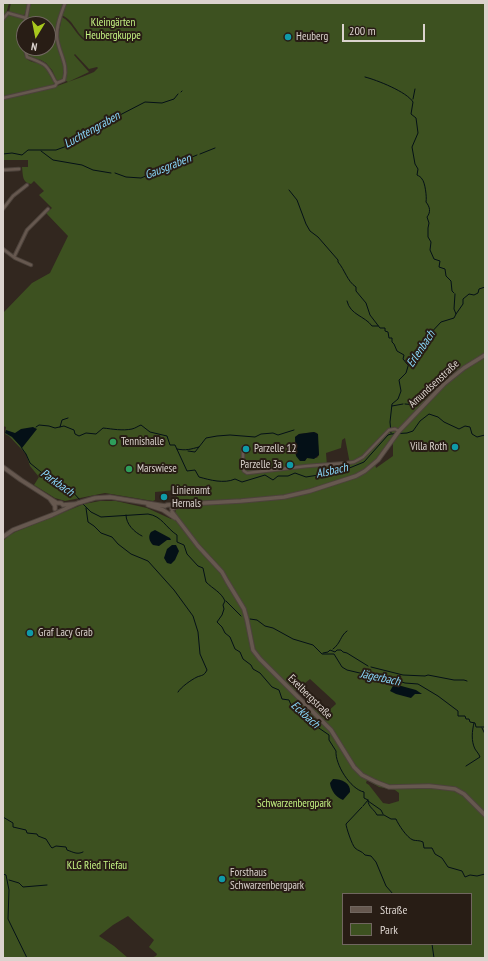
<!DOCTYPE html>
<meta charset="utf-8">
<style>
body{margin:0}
#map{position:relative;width:488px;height:961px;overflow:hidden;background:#32271f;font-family:"PT Sans Narrow",sans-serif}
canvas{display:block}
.frame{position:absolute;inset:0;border:4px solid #dbd3ce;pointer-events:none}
.legend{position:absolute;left:342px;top:893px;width:130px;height:52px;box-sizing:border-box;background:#281d15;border:1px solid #70665f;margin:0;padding:5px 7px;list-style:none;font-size:12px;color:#dbd3ce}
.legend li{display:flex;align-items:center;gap:8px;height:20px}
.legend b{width:20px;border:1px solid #70665f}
.north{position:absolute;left:16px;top:16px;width:40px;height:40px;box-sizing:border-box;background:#281d15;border:1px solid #70665f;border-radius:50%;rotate:190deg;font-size:11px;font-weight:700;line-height:16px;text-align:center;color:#dbd3ce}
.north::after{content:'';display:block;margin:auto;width:14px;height:18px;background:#a8c71d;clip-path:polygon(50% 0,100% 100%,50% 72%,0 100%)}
.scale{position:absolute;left:342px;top:24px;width:83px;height:18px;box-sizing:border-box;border:2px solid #dbd3ce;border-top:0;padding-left:5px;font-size:12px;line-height:14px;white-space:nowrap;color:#dbd3ce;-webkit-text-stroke:3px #281d15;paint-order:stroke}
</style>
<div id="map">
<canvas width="488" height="961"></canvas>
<div class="frame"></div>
<ul class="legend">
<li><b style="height:5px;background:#66584f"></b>Straße</li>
<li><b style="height:11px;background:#3d5120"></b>Park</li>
</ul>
<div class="north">N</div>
<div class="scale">200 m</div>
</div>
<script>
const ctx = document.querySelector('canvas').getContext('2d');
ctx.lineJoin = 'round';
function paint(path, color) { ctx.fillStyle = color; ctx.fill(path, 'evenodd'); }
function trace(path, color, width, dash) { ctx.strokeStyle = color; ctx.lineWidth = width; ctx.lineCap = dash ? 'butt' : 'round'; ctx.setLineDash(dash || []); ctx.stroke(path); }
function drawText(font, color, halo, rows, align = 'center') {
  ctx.font = font + ' "PT Sans Narrow",sans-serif'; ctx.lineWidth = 4; ctx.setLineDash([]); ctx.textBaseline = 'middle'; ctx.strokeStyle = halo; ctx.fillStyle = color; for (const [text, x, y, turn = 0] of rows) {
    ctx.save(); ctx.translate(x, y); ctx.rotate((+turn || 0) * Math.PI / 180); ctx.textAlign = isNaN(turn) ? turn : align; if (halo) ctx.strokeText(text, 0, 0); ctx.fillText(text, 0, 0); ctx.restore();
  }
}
paint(new Path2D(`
 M3,3h6l-3,11 18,5c0,7 -3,35 3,40 4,4 12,3 17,7 5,5 7,13 12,18l-9,4 -44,9z
 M11,3h474v841l-1,21 1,1v92h-334l5,-2 1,-2 -8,-7 5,-7 -26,-24 -15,9 -14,11 15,10 14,12h-125v-417l5,-5 7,-4 69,-28 16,-3h16l31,7 24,11 4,-5 1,-6 13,-3 -1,-5h-11l-1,-10 -21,2v8l-2,1 -48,-8 -40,8 -10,-3 -21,-13 5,-8 -9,-11 -4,-12 -17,-18 -4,-2 1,-7 -3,-1v-113l29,-30 18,-10 18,-37 -22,-23 6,-5 -13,-13 5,-4 -10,-10 -3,3c-9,-1 -8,-9 -9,-17h6v-7h-25v-61c34,-6 60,-14 91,-27l4,-4 -1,-1 -8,2 -14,-15 -1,1 15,17 -21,10 -5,-3 -3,2h-3l-5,-11 -6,-7 -5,-3 -13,-4 -2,-8h22v-24h-22l1,-16 -3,8 -15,-4zM60,15c13,3 15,17 26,25l-1,1c-10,-7 -13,-19 -23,-24l-4,20 3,15v6c-7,-17 -5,-26 -1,-43zM314,432l3,1 2,22 -2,3h-10l-3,3h-2l-7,-7v-17l4,-3zM345,438l5,26 -23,2 -1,-13 15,-5 1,-8zM393,441v15l-17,12 -1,-4zM310,679l25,23 1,2 -11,10 -9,-8 -3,3 -18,-18zM367,780l12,7 16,3 4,3v8l-10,3 -6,-1 -14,-18 -3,-2zM343,894h128v50h-128z`), '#3d5120');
paint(new Path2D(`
 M33,427l4,2 -15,19 -10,-11 -7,-4 1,-3 9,3 6,-4z
 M314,432l4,2 1,21 -5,4 -7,-1 -2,3h-5l-4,-5 -1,-19 4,-3z
 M155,530l15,8 1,2h-4l-8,6 -6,-1c-4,-4 -5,-9 -2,-13z
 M172,545h4l3,6 -4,9 -4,4 -4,-1 -3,-5 3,-9z
 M394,684l22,6 6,4h-7l-4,4 -15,-4 -6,-3z
 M333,779c9,0 18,4 17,13l-7,8c-7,-3 -12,-9 -13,-17z`), '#041017');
trace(new Path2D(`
 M365,77c12,3 42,15 48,25l-2,12 5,4 2,15 -6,14 3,17 3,5 -1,6c2,1 4,2 5,4 3,3 5,18 4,23 4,5 5,10 1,15l2,6 -1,5v9l3,5 -1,8 4,9 6,2 -1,6 6,2 1,7 5,5 1,10 2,2
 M181,92l1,-1
 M413,99l2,-10
 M41,151l12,9 29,5 11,5 18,3
 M3,154l9,-1 10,2 6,-5h28l11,-4 18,-14 6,-2 54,-28 17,1 12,-4 4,-5
 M200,154l15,-6
 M115,173l11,4 15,1 56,-23
 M289,190l8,10 9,24 4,7 8,6 20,23v2c7,8 9,19 18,25v4l10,12 4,12 10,13h5v3l3,1 1,6h3v4l2,2 3,7 7,4 -1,4 5,6
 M347,301c3,14 18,15 25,25h6
 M456,314l7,-10v-5l6,-5 5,1 4,-2 1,-4 6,-2
 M405,404l12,1
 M392,406l11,-2
 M36,427l3,-2 10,1 6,2 9,-2 10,4 1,4 4,2 7,-3 10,1 7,-6c10,1 19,3 29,1 4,-1 6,-3 9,-4l9,7 17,4 3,9h5l12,26 8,-1 4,7c11,3 25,7 36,2l7,3 23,-7 8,5 5,-4h10l7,-3 11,4 25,-4 16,-4 17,-7 24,-27 3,-1 16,-1 6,-2 7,-10 9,-7 9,3 6,5 15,7 6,-3 5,1 2,7 5,3 8,-2
 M60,427l2,-7 6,-2
 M391,433l-1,-11 2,-18 6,-5 3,-8 -2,-11 7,-7 3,-10 6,-3v-5l3,-2 2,-6 7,-2v-8l14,-15 13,-4 2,-4 -2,-5 1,-15
 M21,447l5,7 4,9 17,14 21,10 13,14
 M177,449c9,2 14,0 22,-2l7,-9 11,-2 13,-1 25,2 6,-3 12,-1 5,2 16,-5
 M188,451l7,1 4,-5
 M83,504l8,8 10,5 47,-3c14,2 18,14 29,21v7l7,3 3,9 11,12 5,2 3,14c7,7 15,10 19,19l-2,4 1,4 -2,6 -5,7 5,5 3,6 5,4 5,12 5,3 3,7 8,6 2,4 7,4 12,14 7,3 3,9 7,1 2,5 16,12 6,7 16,11v5l7,11c-1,13 14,38 28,41v6l4,2c0,7 6,9 9,15h7l7,4h5c2,5 11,19 17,21 3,1 6,0 10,2l1,6h8l3,6 7,4 6,9 14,4 3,6 5,-2 7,1 8,-2
 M86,508l2,14 6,4 7,7 11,4 6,7 13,10 17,7 26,29 19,26 5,16 2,22 7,16c-3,6 -5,5 -10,7 -6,3 -16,10 -19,15
 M126,515c0,9 8,17 16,21
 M226,601l15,15
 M250,619l7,1 8,6 8,2 20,11 20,6 9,9h12l8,13 5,3 17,4 9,5 10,1 9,-1 13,4 13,1 20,12 20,15v5h7l1,3h3l1,3 5,1 1,4h9
 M333,649c8,-6 7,-13 14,-18
 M323,653l5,-1 2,-2 5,2 2,-2h4l2,2 4,1 21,13
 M371,667l32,8 22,1 3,-1 26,5h10l3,1
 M482,728l3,6
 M466,766l14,-9c-1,-3 -3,-5 -5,-8 -4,-8 -3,-18 -1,-26
 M368,801l13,9 2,4
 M363,806l5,-6
 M362,807l-16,17c0,3 6,21 9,24 3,3 7,3 10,7l6,1 5,6 10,24 7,8
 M3,817l10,6v4l13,3 1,3 10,1 1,2 8,3 5,8 1,1 4,-2 10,1 1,3c6,2 10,5 16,2
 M3,874l3,1 3,15 -1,29 19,39
 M9,880l10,3 4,4 24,-2
 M432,944l2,14`), '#041017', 1);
const street = new Path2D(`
 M3,19l5,-6 18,5
 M25,24l4,-21
 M25,48l2,9c18,7 19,6 28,24l2,2
 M3,98l52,-12 2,-3 7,-3c5,-16 -6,-28 -7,-43 -1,-11 4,-23 8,-34
 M3,170l16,-1
 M3,209l10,-13 14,-11
 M3,249l12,9 16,7
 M14,257l13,-27 21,-21
 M243,447v21l1,3 3,2 60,-7 40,-3 7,-1 9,-5 26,-27 6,-1 4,2`);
const secondary = new Path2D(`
 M3,467l18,13 36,23h4l2,2 12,-1
 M50,499l5,7v3
 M148,505l15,5 12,8
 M172,509l7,-4
 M172,512l26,34 24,26 5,9 17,28 3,11 6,30 7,9 71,71 23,37 8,8 14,7 13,5 40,-1 26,3 9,5 21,21
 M3,537l10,-7 39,-15 26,-12 17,-5 15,-1 55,9 2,-1 74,-4 43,-4 26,-6 46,-15 9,-5 13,-11 21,-29 45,-47 20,-16 21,-13`);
trace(street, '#4c423b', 4.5);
trace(secondary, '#4c423b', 5.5);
trace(street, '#66584f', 2.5);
trace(secondary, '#66584f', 3.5);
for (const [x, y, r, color] of [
 [288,37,4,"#0f9aa8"],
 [113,442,4,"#2e9e5b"],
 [455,447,4,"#0f9aa8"],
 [246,449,4,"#0f9aa8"],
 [290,465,4,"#0f9aa8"],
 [129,469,4,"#2e9e5b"],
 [164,497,4,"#0f9aa8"],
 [30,633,4,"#0f9aa8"],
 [222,879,4,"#0f9aa8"]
]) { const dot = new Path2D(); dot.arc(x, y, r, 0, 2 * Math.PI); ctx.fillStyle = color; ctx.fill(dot); trace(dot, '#281d15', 1.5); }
drawText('11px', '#c6f684', '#281d15', [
 ["Kleingärten",113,23],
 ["Heubergkuppe",113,36],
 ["Schwarzenbergpark",294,804],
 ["KLG Ried Tiefau",97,866]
]);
drawText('11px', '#dbd3ce', '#281d15', [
 ["Heuberg",296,37],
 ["Tennishalle",121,442],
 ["Villa Roth",447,447,"right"],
 ["Parzelle 12",254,449],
 ["Parzelle 3a",282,465,"right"],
 ["Marswiese",137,469],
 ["Linienamt",172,491],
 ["Hernals",172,504],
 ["Graf Lacy Grab",38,633],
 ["Forsthaus",230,873],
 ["Schwarzenbergpark",230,886]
], 'left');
drawText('11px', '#dbd3ce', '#281d15', [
 ["Amundsenstraße",434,384,-43],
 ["Exelbergstraße",310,697,45]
]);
drawText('italic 12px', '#89d6f9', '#281d15', [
 ["Luchtengraben",92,130,-29],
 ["Gausgraben",168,167,-22],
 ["Erlenbach",421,349,-56],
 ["Alsbach",332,471,-12],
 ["Parkbach",57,483,35],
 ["Jägerbach",380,678,12],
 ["Eckbach",305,715,42]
]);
</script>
